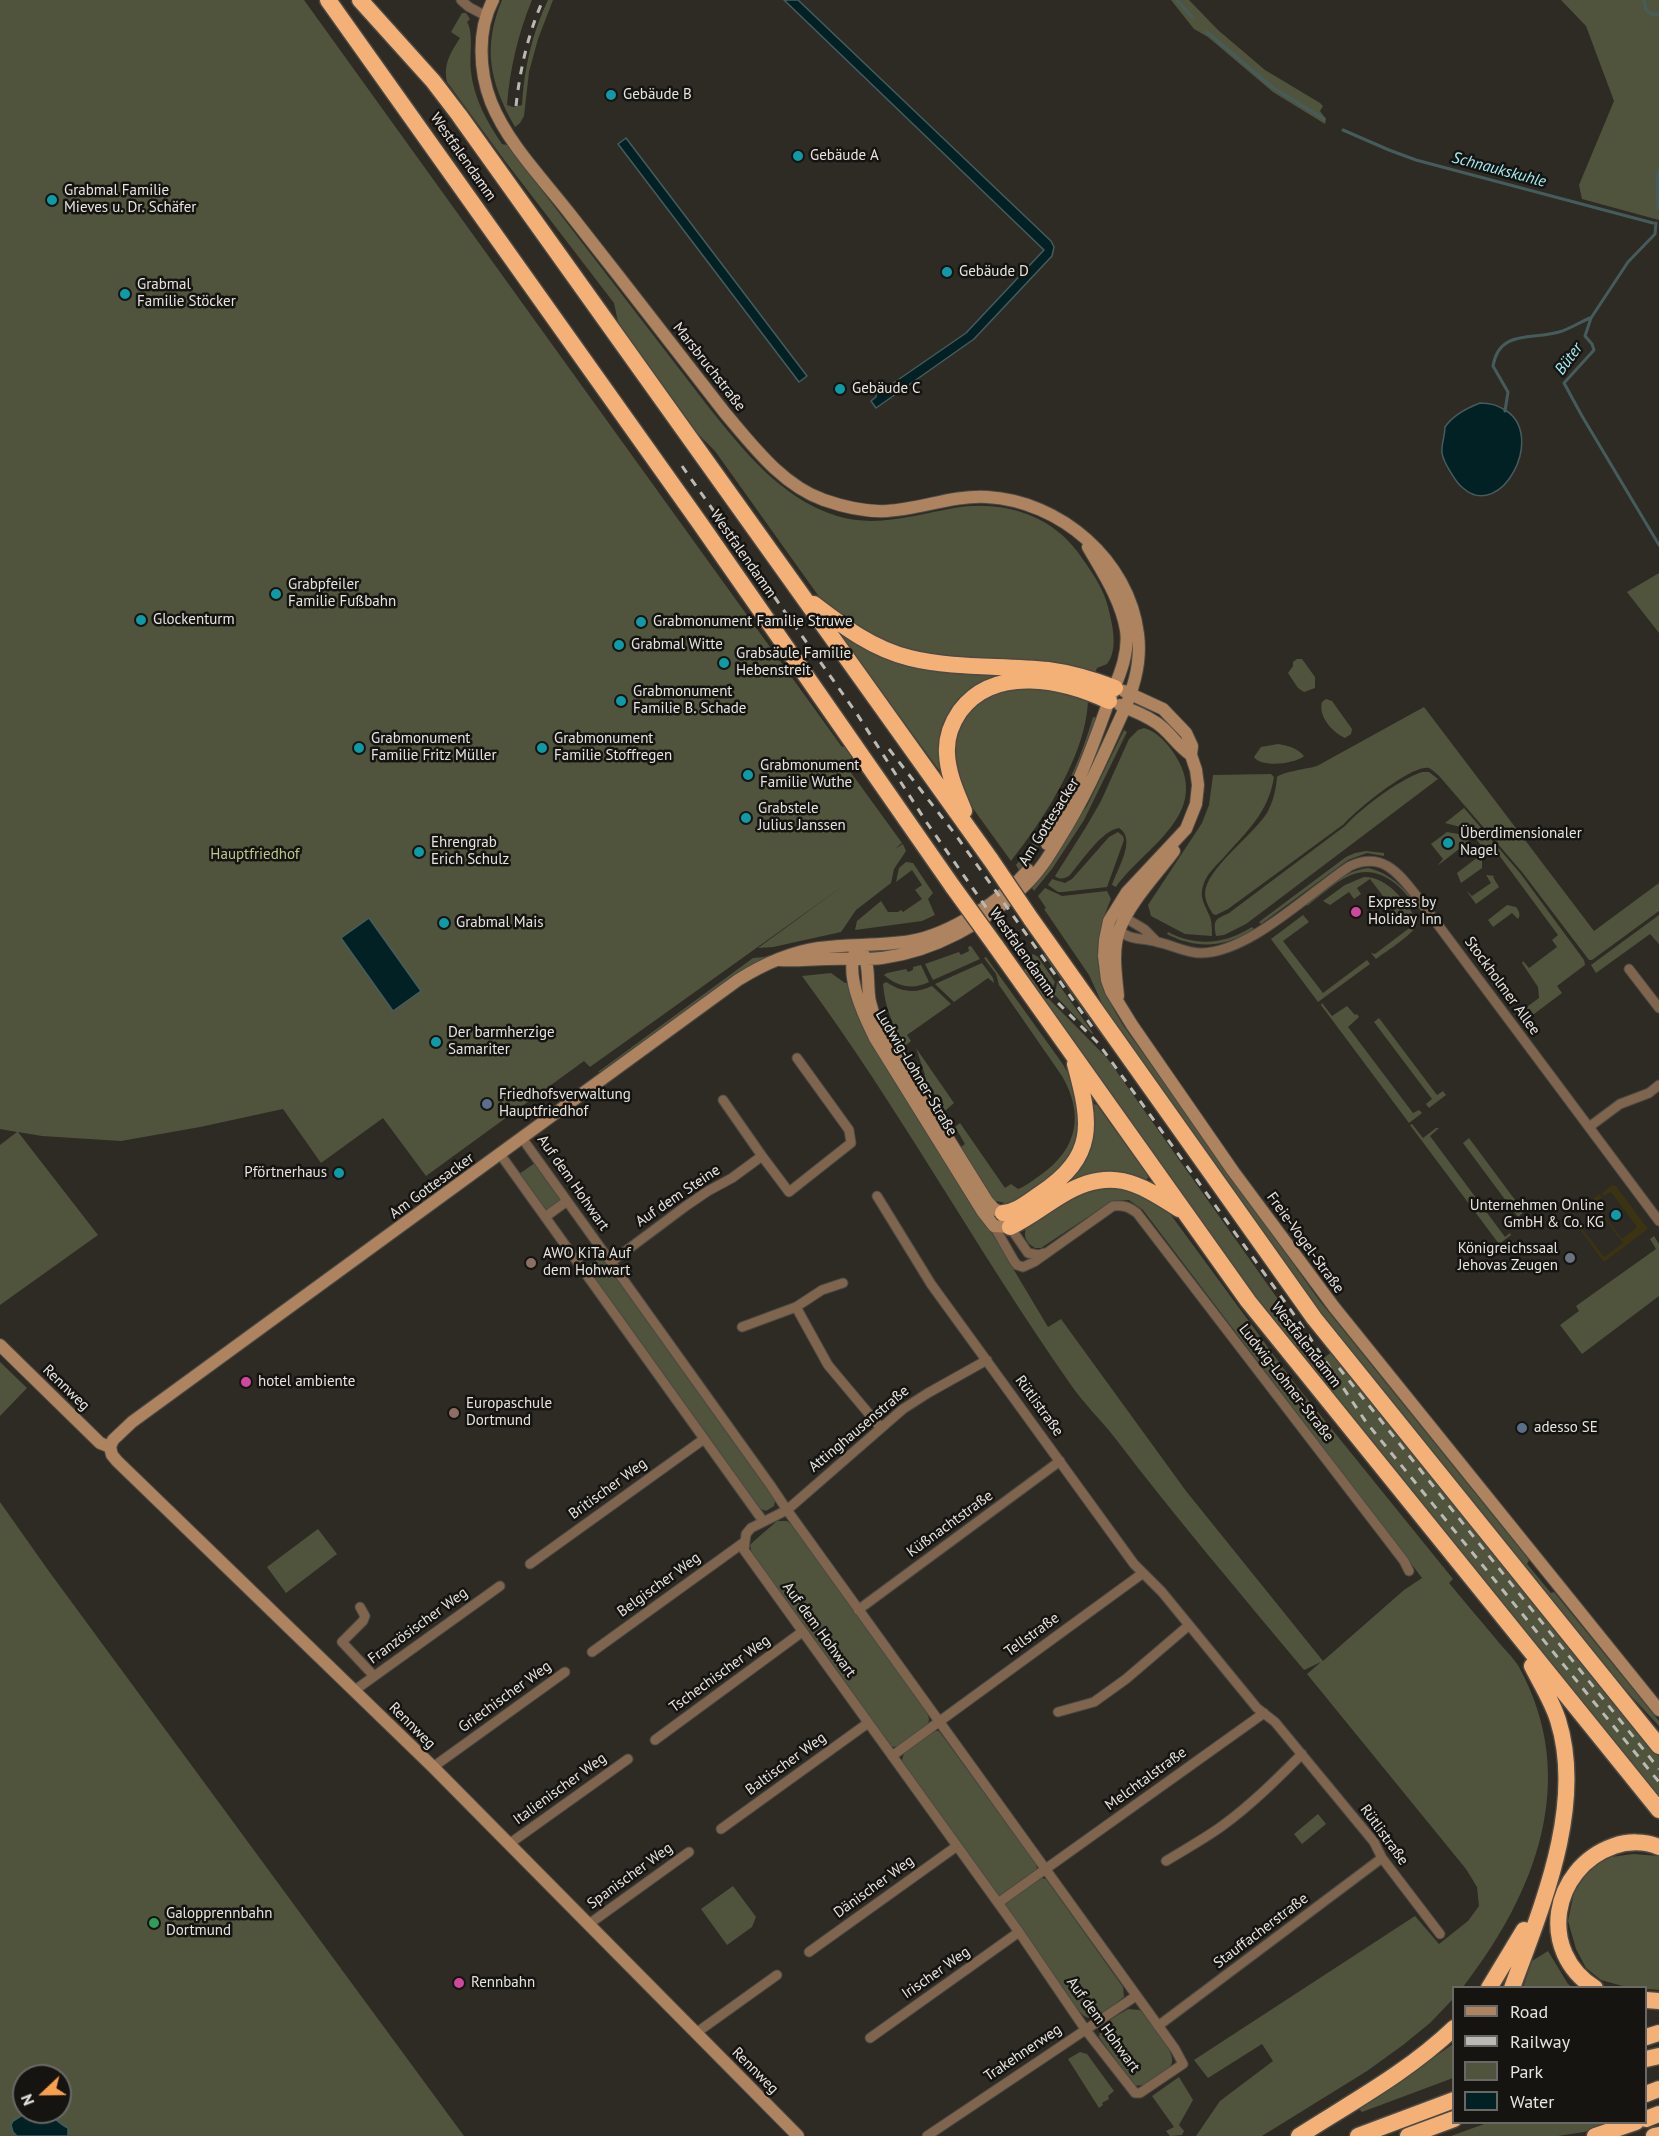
<!DOCTYPE html>
<meta charset="utf-8">
<style>
body{margin:0}
#map{position:relative;width:1659px;height:2136px;overflow:hidden;background:#2e2b25;font-family:"PT Sans",sans-serif}
canvas{display:block}
.legend{position:absolute;left:1452px;top:1986px;width:195px;height:138px;box-sizing:border-box;background:#151411;border:2px solid #696864;margin:0;padding:8px 10px;list-style:none;font-size:18px;color:#e6e5e0}
.legend li{display:flex;align-items:center;gap:12px;height:30px}
.legend b{width:30px;border:2px solid #696864}
.north{position:absolute;left:12px;top:2064px;width:60px;height:60px;box-sizing:border-box;background:#151411;border:2px solid #696864;border-radius:50%;rotate:248deg;font-size:16px;font-weight:700;line-height:24px;text-align:center;color:#e6e5e0}
.north::after{content:'';display:block;margin:auto;width:21px;height:27px;background:#f8a04c;clip-path:polygon(50% 0,100% 100%,50% 72%,0 100%)}
</style>
<div id="map">
<canvas width="1659" height="2136"></canvas>
<ul class="legend">
<li><b style="height:8px;background:#ae835f"></b>Road</li>
<li><b style="height:8px;background:#bab9b4"></b>Railway</li>
<li><b style="height:16px;background:#50543c"></b>Park</li>
<li><b style="height:16px;background:#012124"></b>Water</li>
</ul>
<div class="north">N</div>
</div>
<script>
const ctx = document.querySelector('canvas').getContext('2d');
ctx.lineJoin = 'round';
function paint(path, color) { ctx.fillStyle = color; ctx.fill(path, 'evenodd'); }
function trace(path, color, width, dash) { ctx.strokeStyle = color; ctx.lineWidth = width; ctx.lineCap = dash ? 'butt' : 'round'; ctx.setLineDash(dash || []); ctx.stroke(path); }
function drawText(font, color, halo, rows, align = 'center') {
  ctx.font = font + ' "PT Sans",sans-serif'; ctx.lineWidth = 5; ctx.setLineDash([]); ctx.textBaseline = 'middle'; ctx.strokeStyle = halo; ctx.fillStyle = color; for (const [text, x, y, turn = 0] of rows) {
    ctx.save(); ctx.translate(x, y); ctx.rotate((+turn || 0) * Math.PI / 180); ctx.textAlign = isNaN(turn) ? turn : align; if (halo) ctx.strokeText(text, 0, 0); ctx.fillText(text, 0, 0); ctx.restore();
  }
}
paint(new Path2D(`
 M0,0h304l538,747 3,-1 8,11 -9,6 58,80 -7,6 8,-5 3,7 -12,18 -3,14 -35,27 -15,22 -68,15 -15,1 85,-62 -253,181 -6,-6 -158,115 -43,-58 -62,45 -38,-54 -83,18 -79,14 -79,-5 -24,-4 80,103 -98,70v-160l17,-13 -17,-3z
 M502,0h30c-14,34 -22,68 -25,105l6,2 9,-2c2,-36 10,-72 26,-105h5l-15,39 -9,33 -5,44 -4,7 -5,4c-25,-44 -33,-79 -13,-127z
 M1171,0h18l29,30 47,40 55,33 3,3 -3,5 6,8 -1,5 -52,-32 -65,-55 -14,-8z
 M1561,0h98v220l-77,-21 -3,-14 35,-84 -28,-75z
 M462,13h4l4,6 -3,3c7,11 2,35 4,50 3,27 16,50 31,72l5,1 200,260c36,45 73,93 130,111 39,12 78,-1 117,-8 46,-8 94,5 123,43 12,17 26,35 31,56 4,16 11,42 -1,57l-10,4 -3,7 -160,-17 -51,-13 -63,-47 -105,-147 -18,-18 -74,-103 -5,-8 -4,-19 -109,-142 -58,-79c-4,-18 4,-30 13,-44l-9,-6z
 M1659,573v60l-32,-41z
 M843,632l32,18 167,27 -75,21 -23,68 -5,4 -96,-131 -3,-5z
 M1297,659h5l13,18v11l-11,4 -6,-4 -10,-15 5,-7v-4z
 M1024,685l64,12c0,55 -44,122 -77,164l-47,-65 -8,-17 -4,-38 5,-15 26,-31z
 M1326,699l6,2 20,28 -1,5 -6,4c-13,-6 -27,-22 -23,-36z
 M1424,707l170,224 65,-48v28l-67,49h-3l-67,-88 -82,-95c-3,-3 -7,-7 -11,-9 -17,-4 -74,43 -85,56l-116,85 -12,6 -3,-1c-4,-6 -8,-13 -8,-21 1,-24 48,-58 62,-80 6,-11 9,-23 10,-36 5,-5 30,-8 40,-11z
 M1093,717l4,1c-19,54 -41,108 -77,154l-4,-7c36,-44 61,-93 77,-148z
 M1144,728c14,4 24,16 31,27 38,59 -32,93 -59,132l-4,-2c5,-16 25,-46 7,-57 -17,2 -38,34 -49,47 -5,4 -10,5 -15,1l31,-49 15,-26 28,-62 9,-9z
 M1124,730l3,2 -43,88 -32,49 -18,22 -4,-6 57,-79z
 M1278,744c11,2 19,4 26,12 -9,8 -43,12 -50,1l7,-10z
 M1422,772h7l9,7 -192,145 -22,11 -8,1c-3,-17 -1,-16 13,-23l116,-87c19,-20 52,-45 77,-54z
 M1271,774l3,3c-6,36 -26,53 -49,79 -8,9 -19,18 -22,30 -4,13 3,20 7,31 2,6 2,14 2,19l-27,-2 -34,-18 -3,-11 54,-82 7,-18 4,-30z
 M1464,808l56,65 64,87 1,5 -28,21 5,7 -36,27 -6,-8 19,-14 -1,-11 -16,-24 1,-2 6,7 28,-21 -5,-7 6,-5 -62,-84 -6,5 -22,-27 -23,-6z
 M1118,832l5,4 1,4 -17,47 -44,5h-5l-10,-7 4,-6 13,4 7,-4 37,-42z
 M1447,832l17,3 18,24v9l-21,15 -4,-10 21,-16 -11,-14 -30,23 6,-7 -12,-15z
 M1366,851l18,2v3l-17,-3 -19,7 -87,64 -2,-2 87,-65 9,-4z
 M906,862l7,1 20,30 -5,6 7,16 -13,6 -67,9 2,-9 24,-20 7,11h10l3,-2 2,2 19,-13 -7,-9 7,-5 -10,-15 -16,12 3,-14z
 M1368,868c23,5 38,22 52,41 -9,-8 -15,-17 -23,-24 -36,-30 -60,-2 -90,21v-4c19,-14 37,-31 61,-34z
 M1486,875l9,1 -2,1 6,10 -23,17 -10,-14 6,6 19,-13z
 M1364,877c25,0 41,25 54,44 -1,12 -32,30 -42,38l-5,-6 4,1 37,-28 -9,-12 -4,3 -29,-38 -13,9 4,6 -7,5 -5,-7 -19,13 -7,-4 22,-16z
 M1045,888l17,8 45,-5 4,8c-22,51 -16,80 12,126l196,275 210,260 -2,4 24,29 3,-1 105,129v5l-39,-42 -298,-368 -217,-306 -16,-35 -45,-66 2,-1 -8,-12z
 M1507,905l9,2c3,4 5,8 2,12l-6,-6 -19,14 -5,-7z
 M1303,915l6,7 -26,19 40,52 44,-33 3,4 -52,38 -47,-63z
 M1659,915v29l-9,-10 -54,39 -5,-8z
 M1252,927l2,2c-27,18 -58,21 -87,5l1,-2c28,15 58,12 84,-5z
 M832,941v2l-79,22 -17,9 -136,98h-2l155,-114 11,-1 25,-8z
 M971,946l9,13 -47,21 -8,-16 34,-12 2,3 8,-4 -1,-4z
 M1045,953l61,86 -1,1 -61,-85z
 M1033,954l5,3 17,25 -3,8 -23,-28 -1,-4z
 M986,957l76,106 11,18 7,16v44l-18,28 -45,32 -8,3 -17,-4 -34,-51 7,-5 -10,-17 5,-4 45,65 6,-4 7,5c9,-3 16,-10 24,-15 36,-26 42,-60 20,-98l-63,-91 -3,-11 -12,-16z
 M982,963l11,15 1,5 -6,-5 -34,24 -19,-18z
 M921,965l8,17c-16,8 -31,5 -45,-7l3,-2 19,-4 2,3 5,-2v-3z
 M1026,968l21,27 -1,1 61,62 214,302 12,-9 326,406v40l-373,-456 -263,-371z
 M831,973l14,10 6,-1 139,248 58,97 13,-8 125,172 137,170 81,-71 18,-12 -279,-368 -14,-10 -17,1 -71,47h-6c-11,-6 -13,-15 -6,-26l65,-37 44,3 30,23 124,169 161,199 -4,4c15,18 31,37 47,56 7,9 17,18 23,28 62,113 16,227 -56,320l-9,1 -1,11 -23,24 -27,22 -36,26 -105,65h-66l24,-35 53,-40 -11,-17 -54,34 -14,-18 221,-144 24,28 29,-23 11,-15 -2,-19 -11,-18 -159,-195 14,-12 -17,8c-64,-77 -129,-153 -189,-232 -14,-18 -31,-34 -44,-53 -94,-134 -172,-278 -269,-409z
 M886,982c16,10 28,12 46,4l19,18 -44,31 4,6 -6,5c-12,-20 -20,-38 -22,-62z
 M1057,982l36,51 -1,1 -40,-42 4,-3z
 M1322,1003l10,13 15,-10 8,9 2,-1 2,3 -11,10 65,86 6,-3 3,3 -13,10 -88,-118z
 M1379,1018l58,77 6,-4 3,4 -17,13 -3,-4 6,-5 -58,-77z
 M916,1048l38,55 -9,8 -22,-35 2,-1z
 M1094,1104l3,1 52,72 -6,5 -89,9z
 M1412,1124l11,14 13,-10h3l-9,8 75,101 5,-4 1,2 -12,9 -89,-119z
 M1469,1138l55,74 -6,5 -55,-74z
 M535,1163l26,37 -15,11 -27,-37z
 M1654,1236l5,8v52l-77,58 -22,-29 19,-14 -3,-5 80,-57 -6,-10z
 M601,1256l170,236 4,9 -1,5 -8,5 -8,-3 -172,-241z
 M0,1362l27,26 -27,28z
 M0,1502l48,68 416,566h-464zM24,2076h36v36h-36z
 M777,1521h10l4,3 136,188 2,7 -1,6 -29,21 -7,1 -5,-4 -135,-189 -2,-9 4,-4z
 M318,1529l19,25 -51,39 -19,-26z
 M933,1731h6l97,133 1,5 -2,3 -33,24h-4l-97,-132 3,-11z
 M1318,1814l8,10 -24,20 -8,-10z
 M1633,1854l26,2v134l-33,-3 -25,-7 -15,-12 -10,-19 -8,-28 6,-29 13,-19 17,-15z
 M1042,1878l4,1 77,108 1,10c-9,6 -27,25 -38,20 -4,-2 -7,-6 -10,-10l-71,-102 1,-4z
 M733,1886l23,31 -4,10 -25,18 -26,-36z
 M1548,1951l20,33 4,3h-49l9,-26z
 M1128,2009l12,1c8,10 35,40 32,52 -1,7 -11,12 -17,16 -7,5 -12,9 -21,7l-35,-48c1,-14 18,-21 29,-28z
 M1453,2044v34l-91,34 -3,-3 21,-13z
 M1080,2052l7,2 27,37 -6,5 1,3 -7,4 1,2 -4,3 -31,-49z
 M1179,2077l14,23 -14,25 5,6 -2,4 -12,1 -4,-5 8,-4 -22,-31z
 M1487,2123h124l-27,9 -26,4h-107z`), '#50543c');
paint(new Path2D(`
 M1612,1185l4,1 32,43 -44,33 -34,-46 8,-6 -6,6 32,41 19,-14 -32,-42 -7,5 15,-12 3,4 -7,6 27,35 15,-12 -26,-35 -7,4 -2,-3z`), '#3b3312');
const water = new Path2D(`
 M784,0h14l253,241 3,6 -2,9 -78,83 -98,69 -5,-7 5,-4v-2l90,-62 78,-83z
 M626,138l181,238 -8,6 -181,-238z
 M1480,403c11,0 16,2 25,7 42,25 -4,112 -42,78 -7,-5 -20,-27 -21,-35 -1,-8 3,-17 3,-26 8,-12 22,-19 35,-24z
 M369,918l52,73 -28,20 -52,-73z
 M41,2112c13,2 16,11 27,16v8h-51l-4,-4 -2,-7 2,-4 8,-5z`);
paint(water, '#012124');
trace(water, '#465c5c', 1.5);
trace(new Path2D(`
 M1177,0l15,17
 M1644,0l2,10 6,4h7
 M1207,32l65,55 52,32
 M1343,130l46,20 27,10 237,63
 M1658,209l-1,-30 2,-9
 M1656,223l-1,11 -27,28 -37,56 -6,18 7,8 2,6 -30,33 18,33 77,129
 M1505,411l3,-19 -15,-26c6,-37 40,-26 66,-34 11,-3 21,-10 31,-14`), '#465c5c', 3);
const street = new Path2D(`
 M461,0l8,7 17,9
 M1122,916l22,13 12,12
 M1115,927c15,15 26,10 42,15 16,3 28,11 44,11 48,0 109,-61 149,-87 31,-14 47,5 65,28l244,327
 M1629,969l30,39
 M1589,1127l31,-23 29,-11 10,-8
 M522,1138l249,348 16,24 388,539 8,15 -43,29h-5l-50,-64 -66,-97 -275,-382 2,-16 5,-6 36,-18 116,-101 25,-16 59,-33
 M500,1154l263,367
 M762,1156l27,36 62,-49 -2,-13 -52,-72
 M877,1196l54,88 203,280 28,28 95,116 18,14 99,120 8,16 58,76
 M545,1217l22,-16
 M994,1226l20,35 3,4 6,2 11,-5 79,-56c11,-1 16,1 24,7l267,348 5,10
 M1010,1227l18,26 11,2 5,-2
 M611,1262l75,-56 22,-15 24,-13 30,-22 -39,-56
 M796,1307l26,-17 21,-7
 M742,1327l54,-20 32,58 52,62
 M530,1564l174,-125
 M360,1607l5,9 -2,5 -21,21 32,34
 M858,1610l202,-149
 M592,1652l151,-109
 M355,1690l145,-104
 M1058,1712l36,-10 32,-23 62,-53
 M655,1740l147,-108
 M892,1756l251,-183
 M433,1767l132,-95
 M721,1829l147,-106
 M509,1844l119,-85
 M1166,1861c18,-11 38,-22 56,-35 29,-21 54,-46 80,-72
 M998,1903l266,-190
 M589,1924l100,-72
 M809,1952l148,-106
 M1158,2026l224,-168
 M696,2033l81,-58
 M870,2038l149,-106
 M927,2136l209,-140`);
const secondary = new Path2D(`
 M493,0c-16,30 -14,71 -2,102 17,42 52,77 79,112 52,66 103,132 155,199 28,33 57,72 99,87 20,7 42,12 63,11 34,-2 66,-16 100,-14 73,4 142,63 151,137 4,31 -6,60 -19,87 -18,40 -35,78 -58,115 -11,18 -22,37 -38,51 -39,36 -88,64 -141,71 -18,2 -36,0 -54,1 -16,0 -32,2 -48,1
 M1124,691l39,18 23,24 6,13 -1,9 5,15 2,15 -2,19 -10,25 -59,63 -18,29 -4,19 -1,16 3,24 4,11 21,34 101,146 101,136 325,403
 M1120,705c15,7 31,12 43,23 10,9 17,20 28,27
 M1047,844c25,-43 42,-88 59,-135 9,-25 24,-51 20,-79 -5,-30 -23,-57 -38,-83
 M858,946c14,16 8,37 12,56 3,12 7,22 13,32l104,167 7,8 9,4 7,14 -16,-1 -11,-14 -108,-174c-12,-24 -33,-68 -17,-92z
 M1118,996c-2,-21 -6,-45 1,-65 9,-27 38,-57 55,-80
 M0,1345l100,98 10,4
 M110,1447l3,-7 19,-18 606,-442c24,-15 53,-28 81,-32 31,-4 62,-2 92,-7 39,-7 92,-41 117,-71
 M110,1447l2,8 5,6 316,306 365,369`);
const highway = new Path2D(`
 M328,0l371,522 254,365
 M360,0l73,81 26,34 532,745
 M814,604c30,23 59,45 96,54 44,11 93,7 138,12 23,3 46,10 67,18
 M964,811c-7,-18 -16,-36 -17,-57 -1,-15 4,-30 13,-43 35,-47 104,-31 149,-10
 M1031,919l283,399 345,428
 M995,945l253,356 411,509
 M1003,1213c14,-1 25,-11 37,-19 57,-38 51,-71 35,-130
 M1010,1227c19,-9 35,-22 52,-32 48,-29 75,-13 117,14
 M1489,1988l35,-58
 M1512,1988c30,-82 73,-182 46,-268 -6,-19 -17,-36 -26,-54
 M1595,1988c-58,-36 -44,-120 19,-142 14,-5 31,-5 45,1
 M1646,2000l13,1
 M1646,2037l13,-4
 M1646,2059l13,-3
 M1646,2094l13,-5
 M1646,2119l13,-5
 M1299,2136c53,-34 109,-64 155,-108
 M1358,2136l96,-36
 M1408,2136l46,-17
 M1595,2136l41,-14
 M1654,2136l5,-1`);
trace(street, '#4b4943', 11);
trace(secondary, '#4b4943', 14);
trace(highway, '#4b4943', 19);
trace(street, '#7f644e', 9);
trace(secondary, '#ae835f', 12);
trace(highway, '#f3b178', 16);
trace(new Path2D(`
 M516,106c4,-37 12,-72 27,-106
 M682,466l175,248 70,109 103,147 23,28 45,45 11,15 191,265 66,99 293,360
 M889,749l66,85 138,194
 M1339,1368l320,401`), '#bab9b4', 3, [8, 8]);
const highwayBridge = new Path2D(`
 M991,860l40,59
 M953,887l42,58`);
trace(highwayBridge, '#4b4943', 19, []);
trace(highwayBridge, '#f3b178', 16);
for (const [x, y, r, color] of [
 [611,95,6,"#0f9aa8"],
 [798,156,6,"#0f9aa8"],
 [52,200,6,"#0f9aa8"],
 [947,272,6,"#0f9aa8"],
 [125,294,6,"#0f9aa8"],
 [840,389,6,"#0f9aa8"],
 [276,594,6,"#0f9aa8"],
 [141,620,6,"#0f9aa8"],
 [641,622,6,"#0f9aa8"],
 [619,645,6,"#0f9aa8"],
 [724,663,6,"#0f9aa8"],
 [621,701,6,"#0f9aa8"],
 [359,748,6,"#0f9aa8"],
 [542,748,6,"#0f9aa8"],
 [748,775,6,"#0f9aa8"],
 [746,818,6,"#0f9aa8"],
 [1448,843,6,"#0f9aa8"],
 [419,852,6,"#0f9aa8"],
 [1356,912,6,"#d1479c"],
 [444,923,6,"#0f9aa8"],
 [436,1042,6,"#0f9aa8"],
 [487,1104,6,"#5c6f8a"],
 [339,1173,6,"#0f9aa8"],
 [1616,1215,6,"#0f9aa8"],
 [1570,1258,6,"#6b7280"],
 [531,1263,6,"#8d6e63"],
 [246,1382,6,"#d1479c"],
 [454,1413,6,"#8d6e63"],
 [1522,1428,6,"#5c6f8a"],
 [154,1923,6,"#2e9e5b"],
 [459,1983,6,"#d1479c"]
]) { const dot = new Path2D(); dot.arc(x, y, r, 0, 2 * Math.PI); ctx.fillStyle = color; ctx.fill(dot); trace(dot, '#151411', 2); }
drawText('15px', '#e6e5e0', '#151411', [
 ["Gebäude B",623,95],
 ["Gebäude A",810,156],
 ["Grabmal Familie",64,191],
 ["Mieves u. Dr. Schäfer",64,208],
 ["Gebäude D",959,272],
 ["Grabmal",137,285],
 ["Familie Stöcker",137,302],
 ["Gebäude C",852,389],
 ["Grabpfeiler",288,585],
 ["Familie Fußbahn",288,602],
 ["Glockenturm",153,620],
 ["Grabmonument Familie Struwe",653,622],
 ["Grabmal Witte",631,645],
 ["Grabsäule Familie",736,654],
 ["Hebenstreit",736,671],
 ["Grabmonument",633,692],
 ["Familie B. Schade",633,709],
 ["Grabmonument",371,739],
 ["Familie Fritz Müller",371,756],
 ["Grabmonument",554,739],
 ["Familie Stoffregen",554,756],
 ["Grabmonument",760,766],
 ["Familie Wuthe",760,783],
 ["Grabstele",758,809],
 ["Julius Janssen",758,826],
 ["Überdimensionaler",1460,834],
 ["Nagel",1460,851],
 ["Ehrengrab",431,843],
 ["Erich Schulz",431,860],
 ["Express by",1368,903],
 ["Holiday Inn",1368,920],
 ["Grabmal Mais",456,923],
 ["Der barmherzige",448,1033],
 ["Samariter",448,1050],
 ["Friedhofsverwaltung",499,1095],
 ["Hauptfriedhof",499,1112],
 ["Pförtnerhaus",327,1173,"right"],
 ["Unternehmen Online",1604,1206,"right"],
 ["GmbH & Co. KG",1604,1223,"right"],
 ["Königreichssaal",1558,1249,"right"],
 ["Jehovas Zeugen",1558,1266,"right"],
 ["AWO KiTa Auf",543,1254],
 ["dem Hohwart",543,1271],
 ["hotel ambiente",258,1382],
 ["Europaschule",466,1404],
 ["Dortmund",466,1421],
 ["adesso SE",1534,1428],
 ["Galopprennbahn",166,1914],
 ["Dortmund",166,1931],
 ["Rennbahn",471,1983]
], 'left');
drawText('15px', '#e6e5e0', '#151411', [
 ["Westfalendamm",463,157,55],
 ["Marsbruchstraße",709,367,52],
 ["Westfalendamm",743,554,55],
 ["Am Gottesacker",1049,822,-58],
 ["Westfalendamm",1022,952,55],
 ["Stockholmer Allee",1502,986,54],
 ["Ludwig-Lohner-Straße",916,1073,59],
 ["Auf dem Hohwart",573,1183,55],
 ["Am Gottesacker",432,1186,-36],
 ["Auf dem Steine",678,1196,-34],
 ["Freie-Vogel-Straße",1305,1243,54],
 ["Westfalendamm",1306,1345,52],
 ["Ludwig-Lohner-Straße",1286,1383,52],
 ["Rennweg",66,1388,44],
 ["Rütlistraße",1039,1406,54],
 ["Attinghausenstraße",859,1429,-40],
 ["Britischer Weg",608,1489,-36],
 ["Küßnachtstraße",950,1524,-36],
 ["Belgischer Weg",659,1585,-36],
 ["Französischer Weg",418,1626,-36],
 ["Auf dem Hohwart",819,1630,54],
 ["Tellstraße",1032,1635,-36],
 ["Tschechischer Weg",720,1674,-36],
 ["Griechischer Weg",505,1697,-36],
 ["Rennweg",412,1726,45],
 ["Baltischer Weg",786,1764,-36],
 ["Melchtalstraße",1146,1779,-36],
 ["Italienischer Weg",560,1789,-36],
 ["Rütlistraße",1384,1835,54],
 ["Spanischer Weg",630,1876,-36],
 ["Dänischer Weg",874,1887,-36],
 ["Stauffacherstraße",1261,1931,-37],
 ["Irischer Weg",936,1973,-35],
 ["Auf dem Hohwart",1103,2025,54],
 ["Trakehnerweg",1023,2053,-34],
 ["Rennweg",755,2071,45]
]);
drawText('15px', '#bcc78e', '#151411', [
 ["Hauptfriedhof",255,855]
]);
drawText('italic 16px', '#a3f0f9', '#151411', [
 ["Schnaukskuhle",1499,170,15],
 ["Büter",1569,359,-54]
]);
</script>
